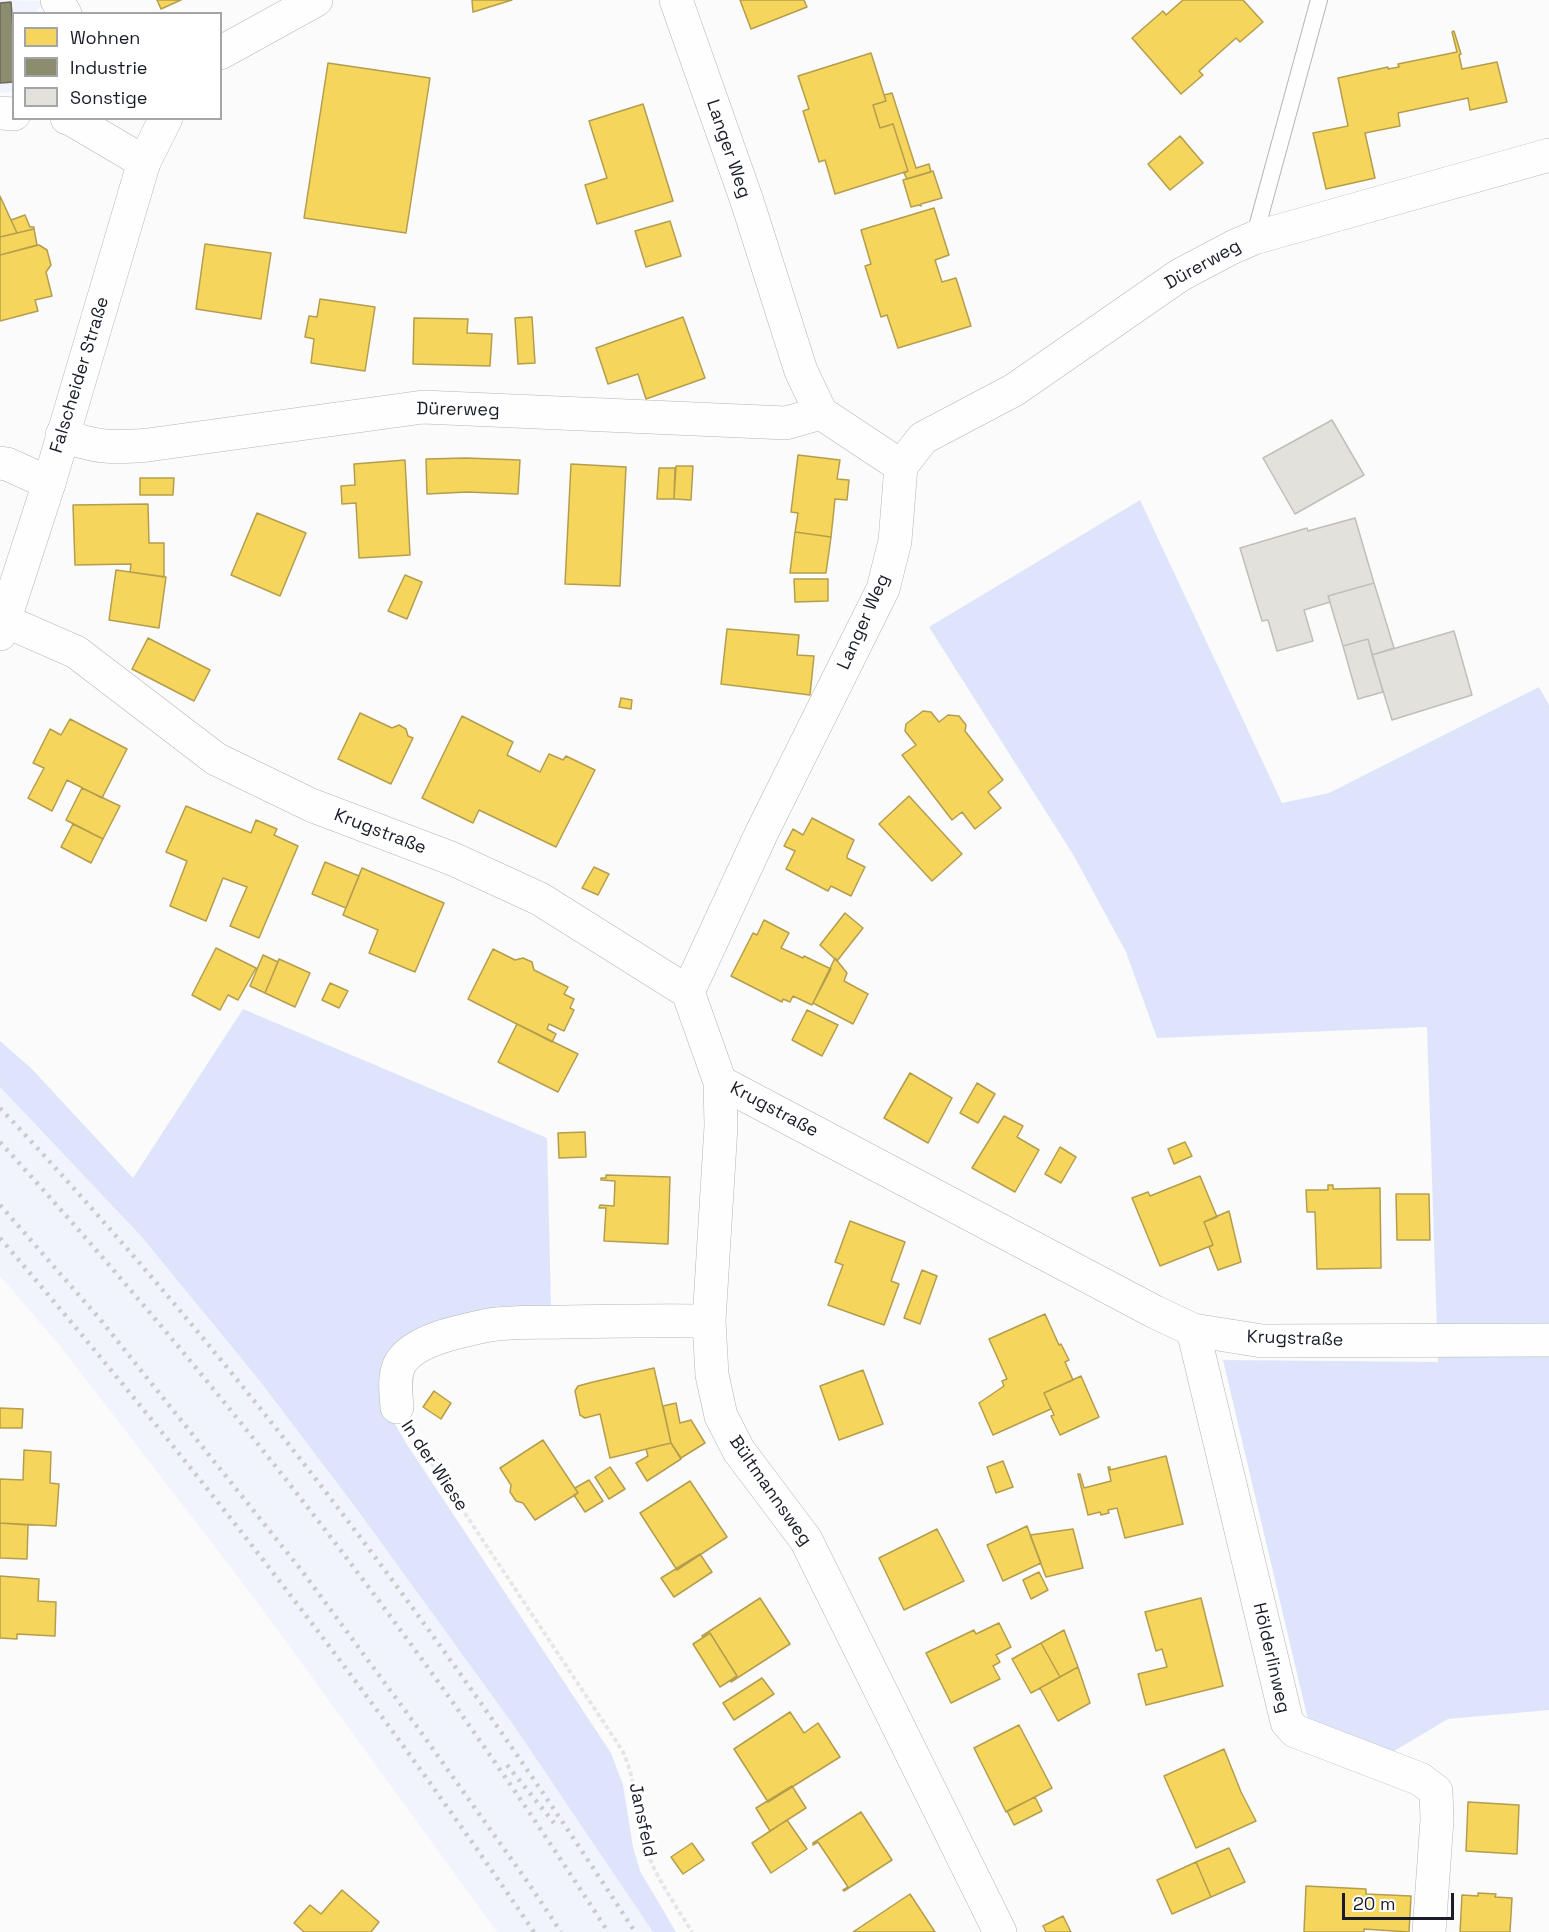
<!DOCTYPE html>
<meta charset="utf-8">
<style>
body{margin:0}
#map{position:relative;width:1549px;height:1932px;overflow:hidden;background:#fbfbfb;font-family:"Space Grotesk",sans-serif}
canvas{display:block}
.legend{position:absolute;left:12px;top:12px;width:210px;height:108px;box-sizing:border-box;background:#fff;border:2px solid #a3a5a9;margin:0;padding:8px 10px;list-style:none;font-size:18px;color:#1a1d29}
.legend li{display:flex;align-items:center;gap:12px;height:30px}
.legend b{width:30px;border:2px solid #a3a5a9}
.scale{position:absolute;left:1342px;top:1893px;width:112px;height:27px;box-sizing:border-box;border:3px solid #1a1d29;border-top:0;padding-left:8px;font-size:18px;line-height:21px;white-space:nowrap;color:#1a1d29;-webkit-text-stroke:4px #fff;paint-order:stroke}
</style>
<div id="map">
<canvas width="1549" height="1932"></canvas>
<ul class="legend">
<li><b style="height:16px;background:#f6d55c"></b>Wohnen</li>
<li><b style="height:16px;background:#8c8c6e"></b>Industrie</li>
<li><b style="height:16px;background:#e2e1db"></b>Sonstige</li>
</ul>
<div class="scale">20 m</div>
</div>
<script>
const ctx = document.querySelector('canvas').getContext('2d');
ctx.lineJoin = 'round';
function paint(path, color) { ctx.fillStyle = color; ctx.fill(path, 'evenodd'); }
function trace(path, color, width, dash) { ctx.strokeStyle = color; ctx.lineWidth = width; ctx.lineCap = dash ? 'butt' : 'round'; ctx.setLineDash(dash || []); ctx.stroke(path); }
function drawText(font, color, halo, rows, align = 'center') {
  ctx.font = font + ' "Space Grotesk",sans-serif'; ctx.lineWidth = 6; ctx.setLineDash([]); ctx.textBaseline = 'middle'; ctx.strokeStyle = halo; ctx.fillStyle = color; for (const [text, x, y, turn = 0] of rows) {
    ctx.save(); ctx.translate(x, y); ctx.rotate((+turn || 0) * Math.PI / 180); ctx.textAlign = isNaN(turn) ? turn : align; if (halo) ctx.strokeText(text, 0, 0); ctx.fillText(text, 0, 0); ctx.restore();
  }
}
paint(new Path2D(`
 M0,0l44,1 -8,11v1l-22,1 -1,78 -13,1z
 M0,1087l141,149 118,144 100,132 155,214 139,206h-156l-239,-329 -197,-256 -61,-71z`), '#f2f4fd');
paint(new Path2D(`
 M1140,500l142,303 47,-10 210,-106 10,18v1005l-101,9 -59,35 -81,-34 -85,-360 215,2 -11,-335 -270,11 -31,-86 -52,-96 -145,-229z
 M243,1009l304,129 4,169 -117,18 -48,84 20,34 205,310 12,32 10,62 7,24 36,61h-23l-139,-206 -155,-214 -100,-132 -118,-144 -141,-149v-46l31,27 102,110z`), '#dee4fb');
const homes = new Path2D(`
 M157,0h24l-20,9z
 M472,0h40l-39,12z
 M740,0h64l3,7 -56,22z
 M1183,0h60l20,22 -23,20 -4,-4 -37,33 4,4 -22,19 -49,-56 31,-27 3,4z
 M1454,31l7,23 -2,1 3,14 35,-7 10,40 -37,8 -2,-12 -70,15 2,13 -35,7 10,45 -49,11 -13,-56 35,-7 -10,-48 50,-11v2l11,-2 -1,-3 59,-12 -5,-20z
 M871,53l15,48 -13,4 7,23 13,-4 15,47 -73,23 -10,-34 -6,2 -16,-51 6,-2 -11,-33z
 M328,63l102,15 -24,155 -102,-15z
 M892,93l24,75 13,-4 2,8 -24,7 -3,-6 4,-2 -15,-47 -13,4 -7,-23 13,-4 -2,-6z
 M643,104l30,97 -76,23 -12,-39 22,-7 -18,-57z
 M1180,136l23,27 -33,27 -22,-26z
 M933,171l9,27 -21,6v2l-2,-1 -8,2 -8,-27z
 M0,196l17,37 -17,4z
 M934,208l15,47 -14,5 7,22 14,-4 15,48 -73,22 -11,-33 -6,2 -16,-51 6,-2 -10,-34z
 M25,215l5,12h4v2l-17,4 -6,-13z
 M670,221l11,35 -35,11 -11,-36z
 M34,229l3,16 -37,10v-18z
 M205,244l66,9 -10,66 -65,-10z
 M39,245l8,5 4,15 -5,7 6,24 -17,4 3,11 -38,10v-66z
 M320,299l55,8 -10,64 -54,-8 3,-24 -9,-2 4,-21 8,1z
 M532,317l3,46 -17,1 -3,-46z
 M683,317l22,61 -59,21 -8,-25 -30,10 -12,-36z
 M414,318l54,1 -1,14 25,1 -2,32 -77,-2z
 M798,455l42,5 -3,19 12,1 -2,20 -12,-1 -4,38 -36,-5 3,-19 -7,-1z
 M466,458l54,2 -2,34 -51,-2 -40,2 -1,-35z
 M405,460l5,95 -51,3 -3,-55 -14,1 -1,-18 14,-1 -1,-21z
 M571,464l55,3 -6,119 -55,-2z
 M676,466h17l-2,34 -17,-1z
 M659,468h16l-1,31h-17z
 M140,478h34l-1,17h-33z
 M148,504l1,39h15v34l-34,-5 1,-8 -56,1 -2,-60z
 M257,513l49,20 -26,63 -49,-21z
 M795,532l36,5 -5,36h-36z
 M116,570l50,7 -7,51 -50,-8z
 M405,575l17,7 -15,37 -19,-8z
 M794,579h34v22l-33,1z
 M727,629l72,6 -2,20 17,1 -4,39 -89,-11z
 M148,638l62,32 -16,31 -62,-32z
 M621,698l11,2 -1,9 -12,-2z
 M923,711l8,1 8,10 9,-7 11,1 7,9 -1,6 38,49 -15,12 13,16 -26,21 -13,-17 -10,8 -50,-65 14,-10 -11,-14 1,-7z
 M360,713l32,15 7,-3 7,4 2,7 5,2 -22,46 -53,-25z
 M462,716l51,26 -6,13 33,17 9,-18 14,6 3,-4 29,14 -39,77 -77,-37 -6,13 -51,-25z
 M70,719l57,30 -25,49 -35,-18 -15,31 -24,-13 16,-30 -11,-5 17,-34 11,6z
 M82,788l38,18 -17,33 -37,-19z
 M909,796l53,58 -30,27 -53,-57z
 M186,806l65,27 5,-13 21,9 -3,6 24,11 -39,92 -29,-12 17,-39 -24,-9 -17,43 -36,-15 17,-45 -21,-9z
 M812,818l42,22 -7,16v2l18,9 -14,29 -20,-10 -3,5 -42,-22 9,-18 -11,-5 9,-17 10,6z
 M73,824l30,15 -12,24 -30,-16z
 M325,862l34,14 -13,32 -34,-14z
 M594,867l15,7 -11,21 -16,-7z
 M362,868l82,35 -29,69 -46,-19 9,-23 -35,-15z
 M845,913l18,15 -26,33 -17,-16z
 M764,920l25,13 -8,15 22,10 1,-2 27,13 -19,36 -19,-9 -3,6 -7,-3 -1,3 -51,-26 22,-43 4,2z
 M216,948l40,20 -18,32 -10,-5 -8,15 -28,-15z
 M493,949l22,11 8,-2 9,4 2,8 34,17 -4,7 10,5 -4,9 4,2 -10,21 -15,-7 -2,5 9,5 -4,8 -84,-43z
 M263,955l15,7 -13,31 -15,-7z
 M835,958l12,15 -3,8 24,13 -15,30 -40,-21z
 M279,959l31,14 -15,34 -30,-14z
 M330,983l18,8 -9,17 -17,-8z
 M807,1010l31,15 -16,31 -30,-16z
 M517,1024l61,30 -20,38 -60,-30z
 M910,1073l42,25 -24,45 -44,-25z
 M977,1083l18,11 -17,29 -18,-10z
 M1004,1116l19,10 -6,11 22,13 -24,42 -43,-24z
 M585,1132l1,25 -27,1 -1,-25z
 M1185,1142l7,14 -18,8 -6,-15z
 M1060,1147l16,10 -15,26 -16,-9z
 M606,1175l64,2 -2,67 -64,-3 2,-33h-7l1,-3 14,1 1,-25 -14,-1v-2h5z
 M1200,1176l17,41 -13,5 9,23 -53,21 -28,-68 16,-6 2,4z
 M1328,1185h5v4l47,-1 1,80 -64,1 -2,-57h-8l-1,-22h22z
 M1396,1194h33l1,46h-33z
 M1229,1211l12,51 -23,8 -9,-23 4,-2 -9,-23z
 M850,1221l55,21 -14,39 8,3 -15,41 -56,-20 15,-40 -8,-3z
 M922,1270l15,6 -17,48 -16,-6z
 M1045,1314l14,31 2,-1 8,16 -4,2 8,18 -29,13 7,16 -58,26 -14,-32 25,-17 -2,-5 5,-2 -18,-40z
 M654,1368l17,75 -61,15 -10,-44 -15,4 -5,-3 -5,-24 3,-5 15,-4z
 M863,1370l20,54 -44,16 -19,-54z
 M1081,1376l18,41 -39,18 -9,-19 3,-1 -10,-22z
 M434,1391l17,12 -10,16 -18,-12z
 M676,1403l4,20 11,-3 14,23 -24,15 -10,-15 -8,-37z
 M0,1408l23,1 -1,19h-22z
 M543,1440l35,53 -43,27 -12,-17 -7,-2 -6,-9 1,-7 -11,-17z
 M671,1443l10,16 -34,22 -11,-18 12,-7 -2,-7z
 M24,1450l27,2 -1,31 9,1 -3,42 -56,-3v-44l23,1z
 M1166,1456l17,68 -58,14 -8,-30 -9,2 1,3 -8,2 -1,-3 -12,3 -10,-41h2l4,14 27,-7 -3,-14h2v3z
 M1003,1461l10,26 -17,6 -9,-26z
 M610,1467l15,22 -16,10 -14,-22z
 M589,1480l14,21 -18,11 -11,-17 4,-2 -3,-5z
 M690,1481l37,56 -50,33 -37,-57z
 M0,1523l28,2 -1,34 -27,-1z
 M1027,1526l14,37 -38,18 -16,-36z
 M937,1529l27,52 -60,29 -25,-52z
 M1073,1529l10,39 -37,9 -16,-42z
 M700,1554l12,18 -38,25 -13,-19z
 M1039,1572l9,18 -17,9 -8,-19z
 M0,1576l39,3 -1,22 18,1 -1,34 -38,-2v5l-17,-1z
 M760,1598l30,46 -59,38v-2l6,-4 -27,-43 -7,5 -1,-2z
 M1201,1598l22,88 -77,19 -8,-31 29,-7 -5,-18 -6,2 -11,-39z
 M999,1623l12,24 -15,8 4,7 -7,4 7,13 -49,24 -25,-50 48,-23 2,4z
 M1064,1630l14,37 -18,10 -19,-34z
 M710,1633l27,43 -17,11 -27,-43z
 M1041,1643l19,34 -29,16 -19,-34z
 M1078,1667l12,36 -32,18 -18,-33z
 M762,1678l12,16 -40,26 -11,-17z
 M790,1712l14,21 14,-10 22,34 -72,45 -34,-53z
 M1019,1725l33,63 -46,24 -32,-64z
 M1224,1749l17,43 15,29 -60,27 -32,-72z
 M792,1786l14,22 -36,23 -14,-23z
 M1035,1797l7,14 -28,14 -7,-14z
 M1468,1802l51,3 -2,49 -51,-3z
 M861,1812l31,48 -48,31 -1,-1 5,-3 -30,-45 -5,3v-2z
 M787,1820l20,29 -36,24 -19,-30z
 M692,1843l12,17 -21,14 -12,-17z
 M1229,1848l16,34 -34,15 -15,-35z
 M1196,1862l15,35 -39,17 -15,-34z
 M1306,1886l60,3v5l45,2 -2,36 -45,-3v3h-60z
 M342,1890l37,32 -8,10h-67l-10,-9 16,-18 11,9z
 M1478,1893l18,1 -1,3 17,1 -2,34h-50l2,-37 16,1z
 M910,1894l25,38h-82z
 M1063,1916l8,16h-25l-3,-6z`);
paint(homes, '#f6d55c');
trace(homes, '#b49e4d', 1.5);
const industry = new Path2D(`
 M11,2l3,39v41l-14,1v-80z`);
paint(industry, '#8c8c6e');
trace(industry, '#6a6b59', 1.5);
const building = new Path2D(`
 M1332,420l32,55 -69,39 -32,-56z
 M1355,518l19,65 -46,13 2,6 -26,8 9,31 -36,10 -9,-31 -6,1 -22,-73 67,-20 1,3z
 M1374,583l20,65 -22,7 -4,-16 -25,7 -15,-50z
 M1454,631l18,64 -80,25 -20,-65z
 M1368,639l15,53 -25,7 -15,-53z`);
paint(building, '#e2e1db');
trace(building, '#c0bfb8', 1.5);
const service = new Path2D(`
 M1254,238l65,-238`);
const minor = new Path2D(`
 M57,0l8,14
 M676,0l71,201 54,170 20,42 80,53
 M0,113l14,1
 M67,118l4,1 73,43
 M62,435c34,13 51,13 86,10l275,-38 363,16 35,-10
 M0,463l7,1 42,19
 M901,466l22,-28 91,-48 166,-115 53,-28 21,-9 295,-83
 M5,621l71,31 140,107 95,46 142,54 87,40 148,93 32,90 435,230 38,18 69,11 287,-1
 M688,992l74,-160 121,-243 12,-48 6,-75
 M720,1082l1,44 -12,195 3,54 9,41 18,35 67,89 194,392
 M1193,1330l94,392 8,9 125,48 16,12 1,29 -8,112
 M397,1407c-1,-14 -4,-32 4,-45 14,-22 59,-31 83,-36 25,-5 52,-3 78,-4 49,-1 97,-2 147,-1`);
const tertiary = new Path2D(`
 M220,53l96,-53
 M0,634l49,-151 95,-321 22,-44`);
trace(service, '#b4b5ba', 18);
trace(minor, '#b4b5ba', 34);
trace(tertiary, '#b4b5ba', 34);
trace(new Path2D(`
 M415,1438l207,312c16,34 13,62 23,96 10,31 30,58 47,86`), '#e6e6e6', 4, [4.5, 3]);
trace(service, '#fefefe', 16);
trace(minor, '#fefefe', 33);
trace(tertiary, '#fefefe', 33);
trace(new Path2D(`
 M0,1108c238,253 447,533 635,824
 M0,1142c224,246 428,509 608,790
 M0,1205l99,113 203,253 116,157 111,156 32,48
 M0,1238c190,222 370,452 534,694
 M507,1765l47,58`), '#cbcbcc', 4.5, [3, 6]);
drawText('18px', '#1a1d29', '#fff', [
 ["Langer Weg",728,149,71],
 ["Dürerweg",1203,265,-29],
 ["Falscheider Straße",80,375,-73],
 ["Dürerweg",458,410,1],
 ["Langer Weg",864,622,-66],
 ["Krugstraße",380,832,21],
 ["Krugstraße",774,1110,28],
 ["Krugstraße",1295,1339,2],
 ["In der Wiese",434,1466,56],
 ["Bültmannsweg",770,1491,55],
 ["Hölderlinweg",1271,1658,77],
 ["Jansfeld",642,1820,78]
]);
</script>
